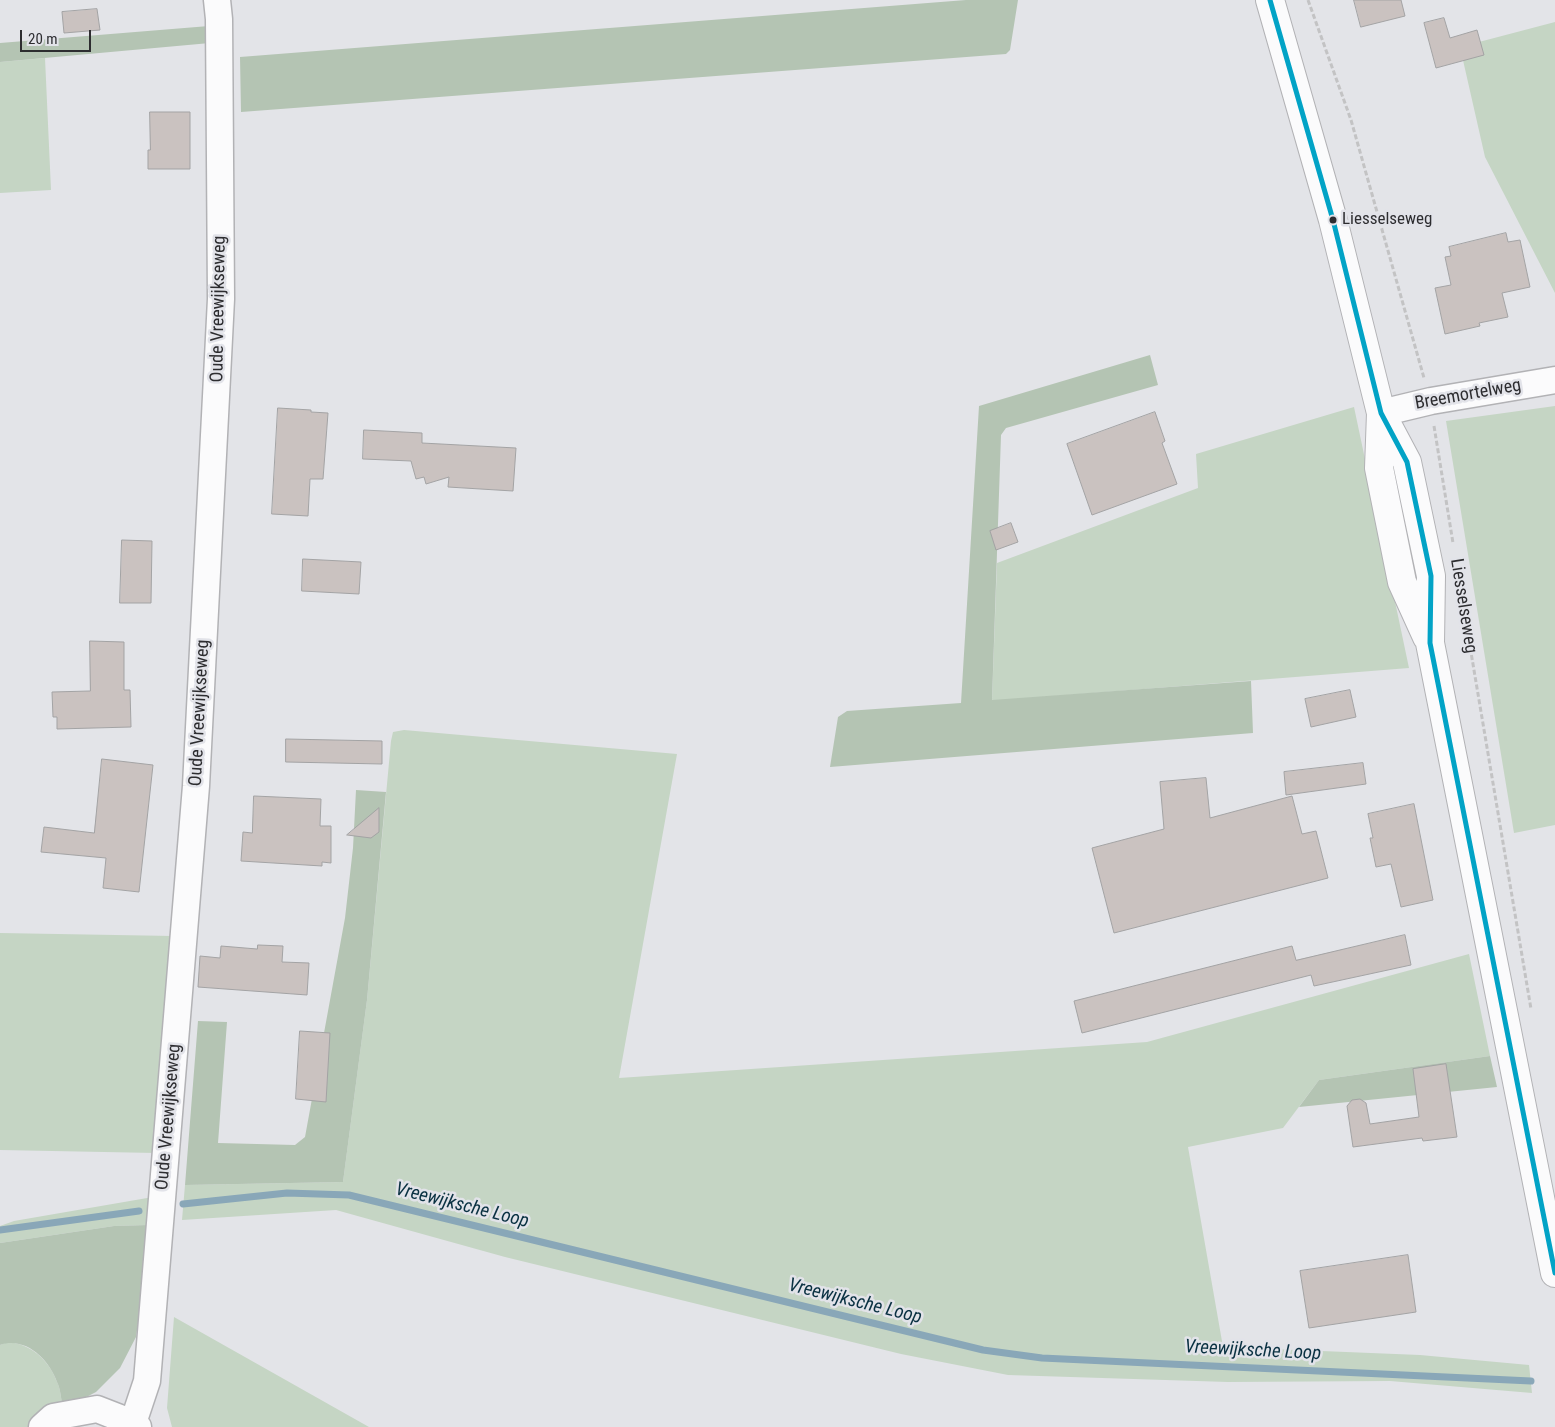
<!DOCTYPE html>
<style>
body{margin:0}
#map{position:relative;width:1555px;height:1427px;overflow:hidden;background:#e3e4e8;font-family:"Roboto Condensed",sans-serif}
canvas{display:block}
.scale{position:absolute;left:20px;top:30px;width:71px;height:22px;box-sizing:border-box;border:2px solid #2d2d30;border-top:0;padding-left:6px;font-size:15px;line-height:18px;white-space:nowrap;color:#2d2d30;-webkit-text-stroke:4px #e2e3e9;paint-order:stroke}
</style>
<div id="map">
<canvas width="1555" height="1427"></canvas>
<div class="scale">20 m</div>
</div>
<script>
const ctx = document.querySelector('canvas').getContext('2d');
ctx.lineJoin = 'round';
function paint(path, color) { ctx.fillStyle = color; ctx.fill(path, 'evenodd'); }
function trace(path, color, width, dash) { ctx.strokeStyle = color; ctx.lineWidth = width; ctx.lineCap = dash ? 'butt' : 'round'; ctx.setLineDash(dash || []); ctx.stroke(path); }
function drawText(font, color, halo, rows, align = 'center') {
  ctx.font = font + ' "Roboto Condensed",sans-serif'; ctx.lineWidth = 5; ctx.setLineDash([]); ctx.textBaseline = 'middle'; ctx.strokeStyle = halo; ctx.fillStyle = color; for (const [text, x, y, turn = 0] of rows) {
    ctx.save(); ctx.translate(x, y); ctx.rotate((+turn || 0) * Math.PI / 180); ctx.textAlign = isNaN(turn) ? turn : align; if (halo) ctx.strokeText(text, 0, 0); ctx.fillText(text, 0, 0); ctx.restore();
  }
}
paint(new Path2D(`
 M1555,22v271l-70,-136 -25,-110z
 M45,58l6,132 -51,3v-131z
 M1555,406v419l-41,8 -68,-412z
 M1354,407l55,261 -417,33 5,-138 201,-75 -2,-34z
 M404,730l273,24 -58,324 528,-36 322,-88 21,102 -171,24 -36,48 -95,19 35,200 197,8 109,10 3,28 -142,-12 -162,1 -220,-7 -107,-21 -216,-53 -180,-44 -169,-47 -154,10 3,-35 158,-3 24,-182 24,-259 2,-9z
 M0,933l173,3 -17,217 -156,-3z
 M153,1197l-5,28 -34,1 -114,17v-17l14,-5z
 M174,1317l195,110h-197l-5,-19z
 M8,1342c23,2 41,18 49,40 4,8 4,18 6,27l-28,18h-35v-82z`), '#c5d5c4');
paint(new Path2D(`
 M966,0h52l-8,50 -4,4 -765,58 -1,-55z
 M209,26l1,17 -210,19v-19z
 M1150,355l8,30 -152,43 -5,7 -9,265 259,-19 2,52 -423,34 8,-50 9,-6 114,-8 18,-297z
 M356,790l30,2 -19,208 -24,182 -158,3 13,-164 29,1 -9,121 77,2 10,-8 40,-219 8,-70z
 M1490,1056l7,31 -198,20 20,-27z
 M148,1225l-5,65 -7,47 -16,31 -24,24 -33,17c-2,-9 -2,-19 -6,-27 -8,-23 -32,-46 -57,-37v-102l114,-17z`), '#b4c4b3');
trace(new Path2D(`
 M183,1204l104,-11 62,2 634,155 59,8 489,23
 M0,1230l139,-19`), '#89a7b8', 7);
const building = new Path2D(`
 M1354,0h47l4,16 -44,11z
 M97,9l3,21 -36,3 -2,-21z
 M1444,18l6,20 27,-8 7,25 -48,13 -12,-45z
 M150,112h40v57h-42v-19h2z
 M1506,233l2,9 12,-2 10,47 -28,6 6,24 -29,6 1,3 -35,8 -10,-46 16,-3 -6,-28 6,-1 -2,-9z
 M278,408l33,2v2l17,1 -5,66h-13l-2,37 -36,-2z
 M1155,412l10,29 -3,2 15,41 -85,31 -25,-71z
 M364,430l58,3v10l94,5 -3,43 -65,-4 1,-10 -23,7 -2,-7 -8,2 -5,-18 -48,-2z
 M1011,523l7,19 -22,8 -6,-19z
 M122,540l30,1 -1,62h-31z
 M303,559l58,3 -2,32 -57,-3z
 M90,641l34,1v48h6l1,37 -74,2v-12h-4l-1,-25 38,-1z
 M1350,690l6,27 -45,10 -6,-28z
 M286,739l96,2v23l-96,-2z
 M102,759l51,6 -14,127 -36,-4 3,-30 -65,-6 3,-25 50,6z
 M1363,763l3,21 -80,11 -2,-23z
 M1206,778l4,40 82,-22 10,38 14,-3 12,47 -214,55 -22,-85 72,-19 -4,-47z
 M254,796l67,3 -1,27h11v37l-9,-1v4l-81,-5 2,-29 9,1z
 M1414,804l19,96 -32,7 -10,-43 -15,3 -6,-29h3l-5,-24z
 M379,808v24l-8,6 -24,-3z
 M1405,935l6,30 -97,21 -3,-11 -229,58 -8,-32 218,-55 4,14z
 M258,945l25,1 -1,16 27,1 -2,32 -109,-8 2,-31 20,2 1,-12 36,3z
 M300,1031l30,2 -4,69 -30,-3z
 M1446,1064l11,73 -34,4 -1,-3 -69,9 -6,-41 5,-6 8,-1 6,4 4,21 49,-7 -6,-48z
 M1408,1255l8,57 -107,16 -9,-57z`);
paint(building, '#cac2c0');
trace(building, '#a3a3a4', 1);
const minor = new Path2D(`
 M1381,413l50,-12 124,-21
 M133,1423l14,-42 49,-595 25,-487 -2,-280 -2,-19
 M42,1427l11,-10 44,-8 36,14 5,4`);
const major = new Path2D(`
 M1270,0l63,220 48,193 26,49 24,114 -1,67 125,630
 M1381,413l-2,55 23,114 25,55`);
trace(minor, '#b2b2b5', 29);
trace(major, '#b2b2b5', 30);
trace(new Path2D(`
 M1308,0l43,120 73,258
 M1434,426l19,117
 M1459,581l72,428`), '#c3c3c4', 3, [5, 2.5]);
trace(minor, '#fbfbfc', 26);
trace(major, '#fbfbfc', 28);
trace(new Path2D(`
 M1270,0l63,220 48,193 26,49 24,114 -1,67 125,630`), '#02a3c6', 5);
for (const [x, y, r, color] of [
 [1333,220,4.5,"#2d2d30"]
]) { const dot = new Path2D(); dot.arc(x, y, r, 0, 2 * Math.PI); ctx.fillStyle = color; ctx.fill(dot); trace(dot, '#e2e3e9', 2); }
drawText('17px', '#2d2d30', '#e2e3e9', [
 ["Liesselseweg",1342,220]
], 'left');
drawText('18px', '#2d2d30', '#e2e3e9', [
 ["Oude Vreewijkseweg",219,309,-89],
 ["Breemortelweg",1468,395,-10],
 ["Liesselseweg",1463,606,81],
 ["Oude Vreewijkseweg",200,713,-87],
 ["Oude Vreewijkseweg",169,1117,-85]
]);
drawText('italic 19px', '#0a3142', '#e2e3e9', [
 ["Vreewijksche Loop",462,1206,14],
 ["Vreewijksche Loop",855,1302,14],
 ["Vreewijksche Loop",1253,1351,3]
]);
</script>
